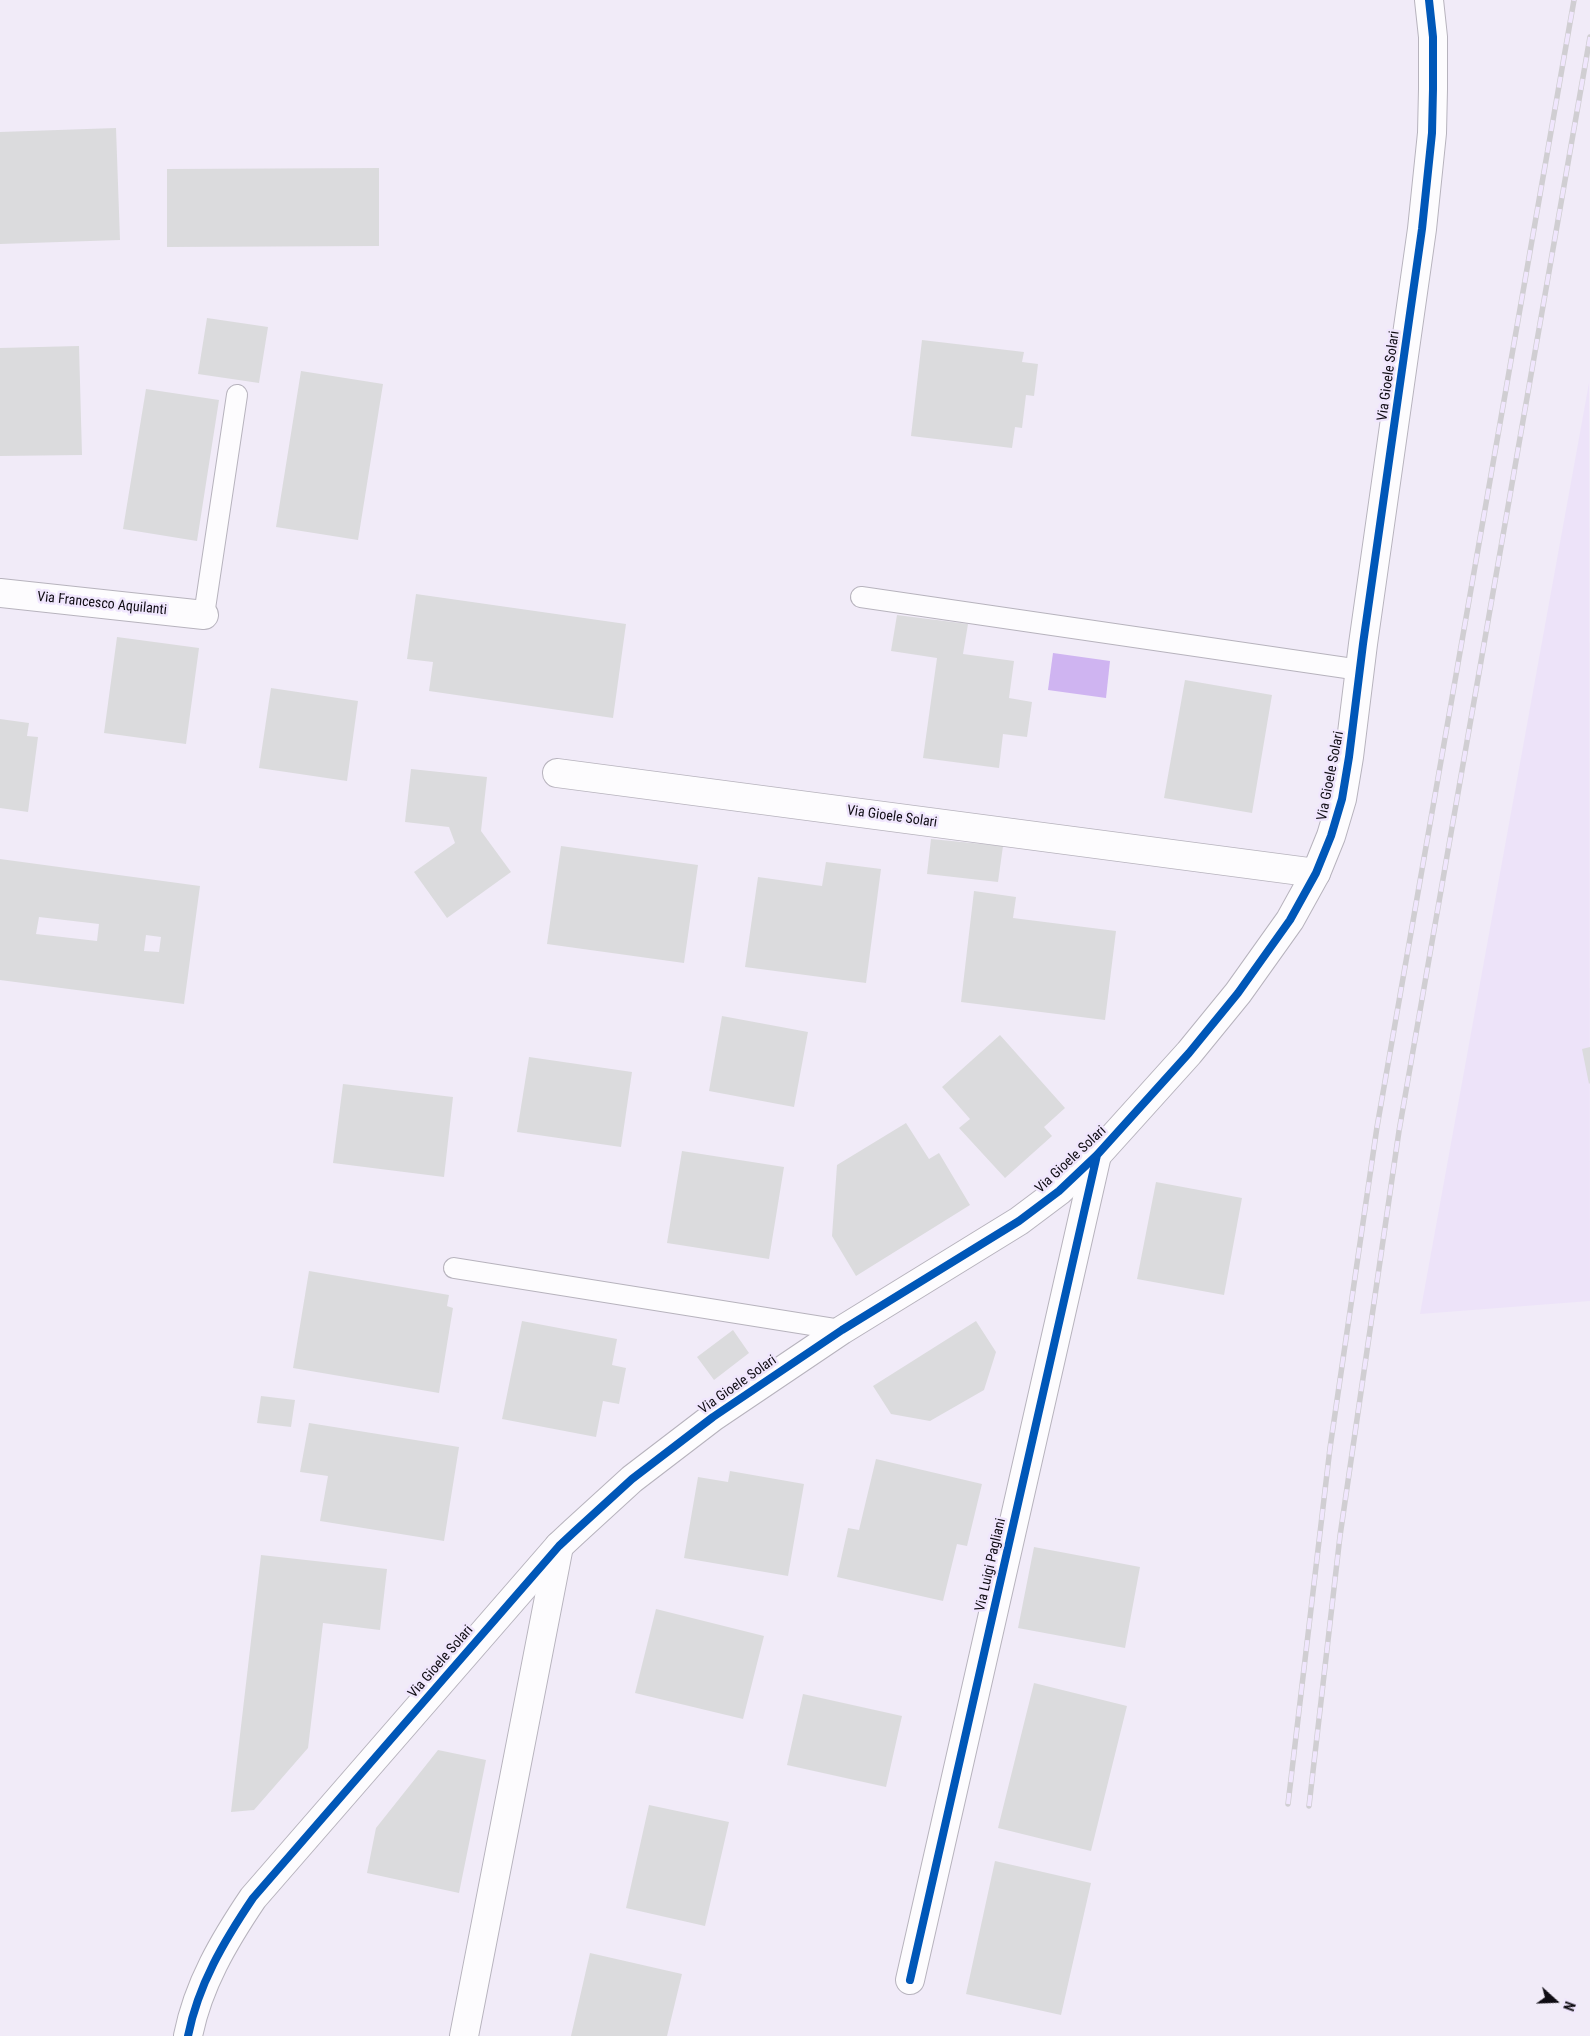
<!DOCTYPE html>
<style>
body{margin:0}
#map{position:relative;width:1590px;height:2036px;overflow:hidden;background:#f1ebf8;font-family:"Roboto Condensed",sans-serif}
canvas{display:block}
.north{position:absolute;left:1530px;top:1976px;width:50px;height:50px;-webkit-text-stroke:4px #f0e6fd;paint-order:stroke;rotate:110deg;font-size:14px;font-weight:700;line-height:20px;text-align:center;color:#0f0c13}
.north::after{content:'';display:block;margin:auto;width:18px;height:22px;background:#0f0c13;clip-path:polygon(50% 0,100% 100%,50% 72%,0 100%)}
</style>
<div id="map">
<canvas width="1590" height="2036"></canvas>
<div class="north">N</div>
</div>
<script>
const ctx = document.querySelector('canvas').getContext('2d');
ctx.lineJoin = 'round';
function paint(path, color) { ctx.fillStyle = color; ctx.fill(path, 'evenodd'); }
function trace(path, color, width, dash) { ctx.strokeStyle = color; ctx.lineWidth = width; ctx.lineCap = dash ? 'butt' : 'round'; ctx.setLineDash(dash || []); ctx.stroke(path); }
function drawText(font, color, halo, rows, align = 'center') {
  ctx.font = font + ' "Roboto Condensed",sans-serif'; ctx.lineWidth = 5; ctx.setLineDash([]); ctx.textBaseline = 'middle'; ctx.strokeStyle = halo; ctx.fillStyle = color; for (const [text, x, y, turn = 0] of rows) {
    ctx.save(); ctx.translate(x, y); ctx.rotate((+turn || 0) * Math.PI / 180); ctx.textAlign = isNaN(turn) ? turn : align; if (halo) ctx.strokeText(text, 0, 0); ctx.fillText(text, 0, 0); ctx.restore();
  }
}
paint(new Path2D(`
 M1589,383l1,918 -170,13z`), '#ede3f9');
paint(new Path2D(`
 M1053,653l57,8 -4,37 -58,-8z`), '#cfb4f1');
paint(new Path2D(`
 M116,128l4,112 -120,4v-112z
 M379,168v78l-212,1v-78z
 M207,318l61,9 -9,56 -61,-9z
 M922,340l102,12 -2,10 16,2 -4,32 -8,-1 -4,33 -7,-1 -3,21 -101,-12z
 M79,346l3,109 -82,1v-108z
 M301,371l82,13 -25,156 -82,-13z
 M146,389l73,11 -22,141 -74,-12z
 M416,594l210,30 -13,94 -184,-27 4,-29 -26,-3z
 M897,615l71,9 -5,30 51,7 -5,37 23,4 -5,35 -24,-3 -4,34 -76,-10 14,-100 -46,-7z
 M117,637l82,11 -13,96 -82,-11z
 M1185,680l87,15 -20,118 -88,-15z
 M271,688l87,13 -11,80 -88,-13z
 M0,719l29,4 -2,13 11,1 -10,75 -28,-4z
 M411,769l76,8 -6,54 30,41 -64,46 -33,-46 41,-29 -6,-16 -44,-5z
 M931,839l72,7 -5,36 -71,-8z
 M561,846l137,19 -14,98 -137,-19z
 M0,859l200,27 -16,118 -184,-24zM39,917l60,7 -2,17 -61,-7zM146,935l15,2 -2,15 -15,-1z
 M826,862l55,7 -15,114 -121,-16 13,-90 64,9z
 M974,891l42,6 -3,21 103,13 -11,89 -144,-18z
 M722,1016l86,16 -14,75 -85,-16z
 M1000,1035l65,73 -21,19 8,9 -47,42 -46,-50 11,-9 -28,-32z
 M1590,1047v36l-1,1 -7,-35z
 M529,1057l103,15 -11,75 -104,-15z
 M343,1084l110,13 -9,80 -111,-14z
 M906,1123l23,36 10,-6 31,52 -114,71 -24,-40 5,-71z
 M682,1151l102,16 -15,92 -102,-16z
 M1156,1182l86,16 -18,97 -87,-16z
 M309,1271l140,24 -2,11 6,2 -14,85 -146,-25z
 M522,1321l95,18 -5,26 14,3 -7,36 -16,-3 -7,36 -94,-18z
 M976,1321l20,31 -12,38 -54,31 -39,-7 -18,-28z
 M733,1330l16,23 -35,27 -17,-23z
 M261,1396l34,4 -4,27 -34,-4z
 M309,1423l150,24 -15,94 -124,-20 8,-45 -28,-4z
 M876,1459l106,25 -15,62 -10,-2 -14,57 -106,-24 11,-49 11,2z
 M730,1471l74,13 -16,92 -104,-18 14,-81 30,5z
 M1034,1547l106,20 -15,81 -107,-20z
 M261,1555l126,14 -7,61 -57,-7 -15,125 -54,62 -23,2z
 M656,1609l108,27 -21,83 -108,-26z
 M1034,1683l93,23 -36,145 -93,-23z
 M803,1694l99,22 -16,71 -99,-22z
 M438,1750l48,10 -27,133 -92,-20 9,-45z
 M649,1805l80,17 -24,104 -79,-18z
 M995,1861l96,22 -30,132 -95,-21z
 M590,1953l92,21 -15,62h-96z`), '#dbdbdd');
const service = new Path2D(`
 M861,597l499,73
 M204,615l33,-220
 M454,1268l388,62`);
const minor = new Path2D(`
 M0,593l204,22
 M557,773l759,100
 M910,1980l187,-825
 M464,2036l95,-490`);
const tertiary = new Path2D(`
 M188,2036c10,-51 36,-95 65,-138l306,-352 15,-14 58,-53 81,-62 129,-87 177,-109 40,-30 38,-36 92,-102 49,-60 52,-73 26,-47 15,-37 11,-37 7,-42 14,-113 59,-415 10,-96 1,-44v-52l-4,-37`);
trace(service, '#b7b3bd', 22);
trace(minor, '#b7b3bd', 30);
trace(tertiary, '#b7b3bd', 30);
trace(service, '#fdfcfe', 20);
trace(minor, '#fdfcfe', 28);
trace(tertiary, '#fdfcfe', 28);
const rail = new Path2D(`
 M1288,1804l42,-356 47,-321 197,-1127
 M1309,1806l31,-270 59,-405 191,-1094`);
trace(rail, '#d0ced2', 5.5);
trace(rail, '#f0e6fd', 4, [11]);
trace(new Path2D(`
 M910,1980l187,-825
 M188,2036c10,-51 36,-95 65,-138l306,-352 15,-14 58,-53 81,-62 129,-87 177,-109 40,-30 38,-36 92,-102 49,-60 52,-73 26,-47 15,-37 11,-37 7,-42 14,-113 59,-415 10,-96 1,-44v-52l-4,-37`), '#0057b8', 8);
drawText('14px', '#0f0c13', '#f0e6fd', [
 ["Via Gioele Solari",1389,376,-82],
 ["Via Francesco Aquilanti",102,604,6],
 ["Via Gioele Solari",1331,776,-79],
 ["Via Gioele Solari",892,817,8],
 ["Via Gioele Solari",1071,1160,-43],
 ["Via Gioele Solari",738,1385,-35],
 ["Via Luigi Pagliani",991,1565,-77],
 ["Via Gioele Solari",441,1662,-49]
]);
</script>
